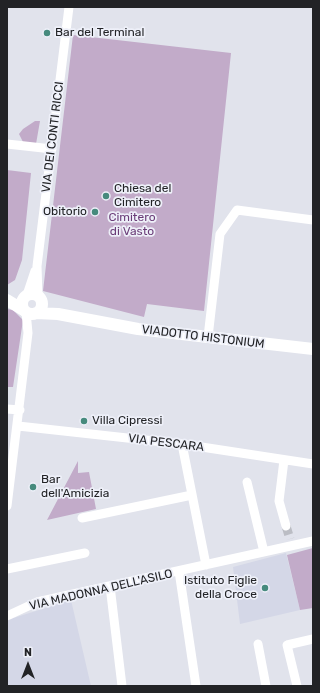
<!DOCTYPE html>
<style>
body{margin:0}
#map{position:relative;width:320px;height:693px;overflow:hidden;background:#e1e3ec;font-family:Rubik,sans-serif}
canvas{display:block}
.frame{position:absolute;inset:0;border:8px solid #222326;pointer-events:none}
.north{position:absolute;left:8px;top:645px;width:40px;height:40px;-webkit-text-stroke:3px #eef0f9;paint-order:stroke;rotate:0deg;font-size:11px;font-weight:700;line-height:16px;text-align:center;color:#222326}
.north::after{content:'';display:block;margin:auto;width:14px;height:18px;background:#222326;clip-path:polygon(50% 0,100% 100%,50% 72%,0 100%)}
</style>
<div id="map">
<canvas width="320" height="693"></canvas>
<div class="frame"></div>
<div class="north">N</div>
</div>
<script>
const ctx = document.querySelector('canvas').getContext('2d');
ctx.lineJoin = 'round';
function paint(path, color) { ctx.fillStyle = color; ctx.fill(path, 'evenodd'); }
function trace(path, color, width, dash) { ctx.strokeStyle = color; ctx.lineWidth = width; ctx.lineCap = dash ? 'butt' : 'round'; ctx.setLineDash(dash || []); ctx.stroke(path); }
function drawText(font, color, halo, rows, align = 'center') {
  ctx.font = font + ' Rubik,sans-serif'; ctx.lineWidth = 3.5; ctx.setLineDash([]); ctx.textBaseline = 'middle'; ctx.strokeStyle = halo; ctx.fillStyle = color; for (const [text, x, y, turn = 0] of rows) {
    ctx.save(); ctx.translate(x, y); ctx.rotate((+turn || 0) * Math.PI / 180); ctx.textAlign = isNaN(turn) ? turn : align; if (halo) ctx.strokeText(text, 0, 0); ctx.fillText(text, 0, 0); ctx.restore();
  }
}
paint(new Path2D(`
 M286,553l14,57 -60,14 -7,-57z
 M71,600l20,86h-84v-66z`), '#d4d7e7');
paint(new Path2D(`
 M73,35l158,18 -27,258 -57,-7 -3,13 -101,-26z
 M35,121h5l-4,23 -13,-2 -4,-8 4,-5z
 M7,170l24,3 -9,87 -7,20 -8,5z
 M7,309l6,1 10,10 -10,67h-6z
 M78,461v12l11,-1 7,37 -49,11z
 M313,548v60l-13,2 -13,-55z`), '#c2abc9');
trace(new Path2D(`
 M286,526l4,13`), '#bbbdc4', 9, [9, 4.5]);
trace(new Path2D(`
 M7,144l45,5
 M27,295l8,-24
 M38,297l-1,-31 32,-259
 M208,337l12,-103 17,-24 76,10
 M7,409l13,1
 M18,426l164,18 131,20
 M182,444l24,121
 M284,460l-5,41 7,25
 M247,482l17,70
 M7,506l21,-173 -2,-21
 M82,518l110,-23
 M7,569l78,-16
 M179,571l17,115
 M110,586l12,100
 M7,616l30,-14 276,-61
 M258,644l8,42
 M297,686l-10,-41 26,-6`), '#fff', 9);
trace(new Path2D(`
 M22 304a10 10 0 1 1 20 0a10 10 0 1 1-20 0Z
 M7,300l18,11
 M36,313l22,1 80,15 175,20`), '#fff', 12);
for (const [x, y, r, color] of [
 [47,33,4,"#468a7d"],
 [106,196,4,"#468a7d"],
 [95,212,4,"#468a7d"],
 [84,421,4,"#468a7d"],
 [33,487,4,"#468a7d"],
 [265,588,4,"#468a7d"]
]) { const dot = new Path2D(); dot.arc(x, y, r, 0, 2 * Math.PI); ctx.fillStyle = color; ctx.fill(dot); trace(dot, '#eef0f9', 1.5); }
drawText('12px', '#222326', '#eef0f9', [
 ["Bar del Terminal",55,33],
 ["Chiesa del",114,189],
 ["Cimitero",114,203],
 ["Obitorio",87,212,"right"],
 ["Villa Cipressi",92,421],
 ["Bar",41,480],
 ["dell'Amicizia",41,494],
 ["Istituto Figlie",257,581,"right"],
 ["della Croce",257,595,"right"]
], 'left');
drawText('12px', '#222326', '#eef0f9', [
 ["VIA DEI CONTI RICCI",53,137,-83],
 ["VIADOTTO HISTONIUM",203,337,7],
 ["VIA PESCARA",166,443,7],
 ["VIA MADONNA DELL'ASILO",101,590,-13]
]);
drawText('12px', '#6a3c77', '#eef0f9', [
 ["Cimitero",132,218],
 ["di Vasto",132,232]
]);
</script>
